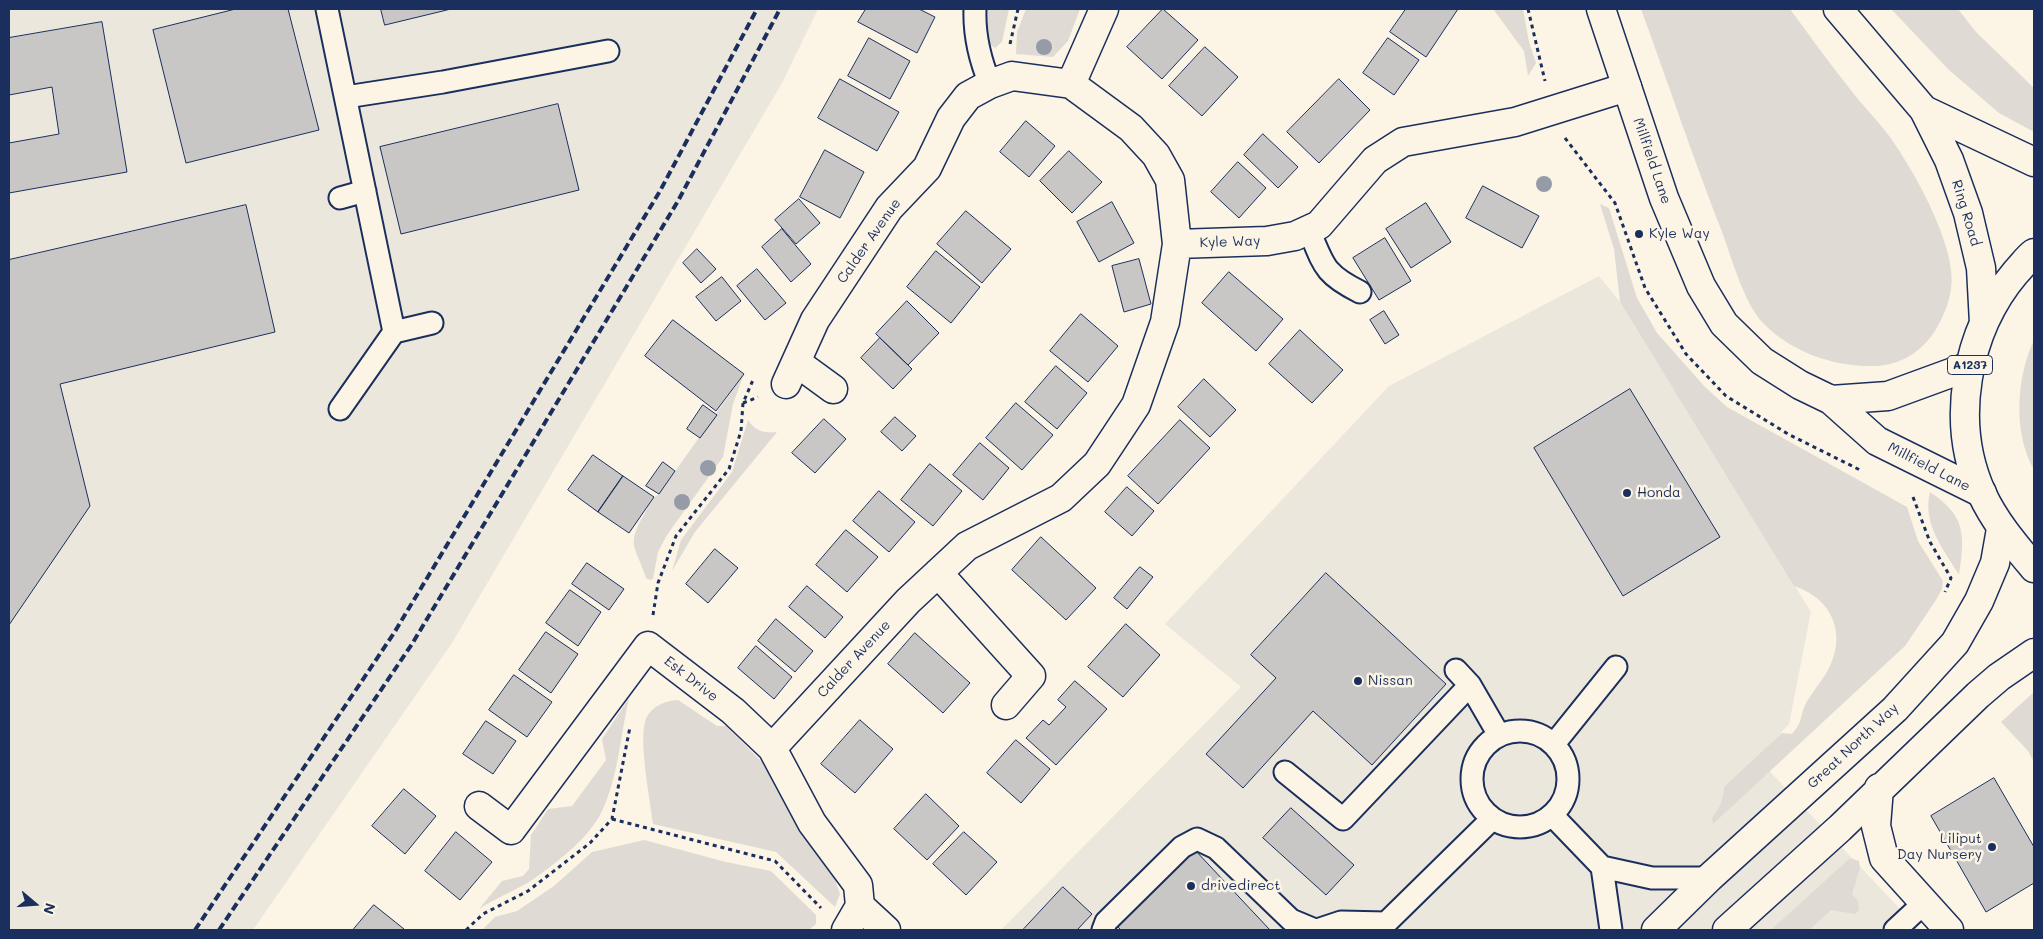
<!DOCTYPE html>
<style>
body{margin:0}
#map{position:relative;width:2043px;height:939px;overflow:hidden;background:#fcf5e5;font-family:Mali,sans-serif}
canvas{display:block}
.frame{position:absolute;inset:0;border:10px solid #1b2f5e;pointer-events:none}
.north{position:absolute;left:10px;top:879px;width:50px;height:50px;-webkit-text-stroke:4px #fcf5e5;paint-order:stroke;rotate:108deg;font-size:14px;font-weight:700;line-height:20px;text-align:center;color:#1b2f5e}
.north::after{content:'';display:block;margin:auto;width:18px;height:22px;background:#1b2f5e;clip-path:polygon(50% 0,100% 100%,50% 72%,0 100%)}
</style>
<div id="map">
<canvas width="2043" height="939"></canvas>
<div class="frame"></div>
<div class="north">N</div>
</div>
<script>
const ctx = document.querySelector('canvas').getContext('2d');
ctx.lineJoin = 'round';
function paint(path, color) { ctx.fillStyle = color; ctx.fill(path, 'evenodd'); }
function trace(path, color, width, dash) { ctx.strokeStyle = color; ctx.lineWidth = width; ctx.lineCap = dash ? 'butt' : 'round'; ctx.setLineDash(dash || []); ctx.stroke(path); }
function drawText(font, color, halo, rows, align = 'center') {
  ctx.font = font + ' Mali,sans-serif'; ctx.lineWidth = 5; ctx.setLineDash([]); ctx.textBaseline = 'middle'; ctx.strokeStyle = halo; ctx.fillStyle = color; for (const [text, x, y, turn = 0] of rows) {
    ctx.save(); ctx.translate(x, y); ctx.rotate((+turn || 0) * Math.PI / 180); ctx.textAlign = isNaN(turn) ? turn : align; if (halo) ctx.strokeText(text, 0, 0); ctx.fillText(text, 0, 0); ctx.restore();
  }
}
paint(new Path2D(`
 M9,9h809l-36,74 -330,560 -199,287h-244z
 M1599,276l21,26 191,310 -22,112 -31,35 162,171h-919l240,-243 -76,-63 224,-238z`), '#ece7dc');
paint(new Path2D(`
 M987,9h22l-7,33 -7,6 -6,-4 -4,-24z
 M1026,9h54l-12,32 -15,16 -37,-3 1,-22z
 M1493,9h30l6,33 7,21 -8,13 -4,-25z
 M1641,9h149c20,27 39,54 60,80 14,19 33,36 46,57 21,31 51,87 55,124 3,21 -5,43 -16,61 -14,21 -34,34 -60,35 -40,1 -83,-13 -112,-43 -19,-20 -31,-64 -41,-91 -29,-74 -54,-149 -81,-223z
 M1891,9h67l18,23 58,56v44l-35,-19 -50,-43z
 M1600,204l9,4 28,90 20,35 48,54 22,20 180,100 11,34 25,40 -1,8 -6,11 -31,46 -192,178 -1,-6c8,-10 11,-18 12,-31l58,-54 10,1c11,-12 8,-19 14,-31 7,-12 17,-23 23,-35 18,-36 2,-70 -35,-82l-174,-284 -6,-53z
 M2034,340v130c-21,-37 -18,-92 0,-130z
 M744,374l-11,30 -10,53 -56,78 -9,17 -5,27 -3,1 -4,-2c-10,-32 -21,-32 -1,-65 4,-8 7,-15 14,-19z
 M748,420c8,12 16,13 29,12l-82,100 -23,39 9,-31 51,-68z
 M1930,492c36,24 35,43 29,83 -15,-25 -37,-51 -29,-83z
 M2034,692v70l-6,-11 -27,-29z
 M629,698c-9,39 -11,84 -30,119 -13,22 -37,41 -57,56 -19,15 -43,23 -63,36l23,-28 21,-5 6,-7 2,-34 17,-26 24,-3 34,-46 -4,-21z
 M678,700l39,26h9l39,39 37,71 29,33 9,25 -5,13 -59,-55 -123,-28c-3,-23 -14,-82 -8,-102 4,-15 19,-21 33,-22z
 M644,840l82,22 45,9 45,44v9l-7,6h-327l13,-13 22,-6 37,-25 38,-34z
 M1850,858l9,3 1,7 -8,26 6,7 1,9 -4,4 -24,-4 -22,20h-38z`), '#dfdbd4');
const building = new Path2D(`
 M236,9h52l31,121 -133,33 -33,-133z
 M381,9h70l-66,16z
 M866,9h53l16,8 -18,36 -59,-31z
 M1163,9l35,31 -36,39 -35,-32z
 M1406,9h52l-32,48 -36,-25z
 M102,22l25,150 -118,21v-50l50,-9 -7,-47 -43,8v-57z
 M869,38l41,23 -20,38 -42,-23z
 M1388,38l31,22 -25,35 -31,-22z
 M1205,47l33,30 -36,39 -33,-30z
 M840,79l59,33 -22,39 -59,-33z
 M1339,79l31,31 -51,53 -32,-31z
 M558,104l21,86 -178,44 -21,-87z
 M1026,121l29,25 -26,31 -29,-25z
 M1263,134l35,33 -20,21 -34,-33z
 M825,150l39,22 -24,46 -40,-21z
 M1069,151l33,31 -30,31 -32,-32z
 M1238,162l28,26 -27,30 -28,-26z
 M1483,186l56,30 -17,32 -56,-30z
 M799,199l21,24 -24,21 -21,-24z
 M1112,202l22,41 -35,19 -22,-40z
 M1426,203l25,39 -40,26 -25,-39z
 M246,205l29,127 -215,52 30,122 -81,119v-365z
 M966,211l45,38 -29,34 -45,-39z
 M782,229l29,35 -20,18 -29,-35z
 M1385,238l26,43 -32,19 -26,-42z
 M697,249l19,20 -15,14 -18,-20z
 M936,251l44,36 -29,36 -44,-36z
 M1139,259l12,45 -27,8 -12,-46z
 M757,269l29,34 -21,17 -28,-34z
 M1229,272l54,47 -27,32 -54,-48z
 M722,277l19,24 -25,20 -20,-24z
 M907,301l32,32 -31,32 -32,-31z
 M1384,311l15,24 -14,9 -15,-24z
 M1081,314l37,32 -30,36 -38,-31z
 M673,320l71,54 -28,37 -71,-55z
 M1300,330l43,40 -31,33 -43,-39z
 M880,338l32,31 -19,20 -32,-31z
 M1056,366l31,27 -30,36 -32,-27z
 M1204,379l32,31 -26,27 -32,-30z
 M1630,389l90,148 -97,59 -89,-148z
 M1016,403l37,32 -31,35 -36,-32z
 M703,405l14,10 -17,23 -13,-9z
 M895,417l21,19 -14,15 -21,-19z
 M824,419l22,20 -31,34 -23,-20z
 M1180,420l30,28 -52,56 -30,-28z
 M980,443l29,25 -26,32 -30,-25z
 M593,455l30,21 -25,36 -30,-22z
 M663,462l12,9 -16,23 -13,-8z
 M930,464l32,27 -29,35 -32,-26z
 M623,476l31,21 -25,36 -31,-21z
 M1127,487l27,24 -22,25 -27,-24z
 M879,491l36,31 -26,30 -36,-31z
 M846,530l32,27 -31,35 -31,-27z
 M1041,537l55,51 -30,32 -54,-50z
 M715,549l23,19 -30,35 -22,-19z
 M587,563l37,26 -15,21 -37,-26z
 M1140,567l13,10 -26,32 -13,-11z
 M1326,573l120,111 -74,81 -59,-54 -70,77 -37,-34 70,-76 -25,-23z
 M807,586l36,31 -18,21 -36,-31z
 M570,590l31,22 -23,34 -32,-23z
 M776,619l37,32 -18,21 -37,-31z
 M1126,624l34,31 -37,42 -35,-30z
 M546,632l32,22 -27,39 -32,-23z
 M915,633l55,50 -27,30 -55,-49z
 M756,646l36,31 -18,22 -36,-31z
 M514,675l38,27 -25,35 -38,-27z
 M1075,681l32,28 -51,56 -30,-27 17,-18 6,5 17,-18 -8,-7z
 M860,720l33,29 -38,44 -34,-29z
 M486,721l30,20 -23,33 -30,-20z
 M1016,740l34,29 -29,34 -34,-30z
 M1994,778l40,69v36l-48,29 -55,-96z
 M404,789l32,27 -31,38 -33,-28z
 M926,794l33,32 -32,34 -33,-31z
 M1291,808l63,57 -28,30 -63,-57z
 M456,832l36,30 -32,38 -35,-29z
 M964,832l33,30 -31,33 -33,-31z
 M1194,849l76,81h-149l-7,-7z
 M1063,887l29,27 -15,16h-52l-1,-1z
 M374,905l30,24 -1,1h-50z`);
paint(building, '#c8c7c6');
trace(building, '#1b2f5e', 1);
const lane = new Path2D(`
 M327,9l67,323 -54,77
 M975,9c-1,26 5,51 15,75
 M346,97l97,-15 165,-31
 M340,198l25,-7
 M1309,230c15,36 15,44 51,62
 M394,332l38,-9
 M1456,670l14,15 29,50
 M1472 779a48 48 0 1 1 96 0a48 48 0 1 1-96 0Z
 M1554,744l62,-77
 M1285,772l58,47 127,-134
 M1552,815l50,52 50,11h57
 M1602,867l9,63
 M1103,930l3,-8 76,-75 15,-8 19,9 75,72 24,10
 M1317,930l24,-8 45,1 106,-104
 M1895,930l28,-26`);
const street = new Path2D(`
 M1071,84l33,-75
 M1177,244l90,-3 28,-5 24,-11 56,-65 28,-18 112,-20 112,-35
 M796,362l37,27
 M938,573l93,103 -25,29
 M772,748l136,-147 59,-55 94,-48 36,-34 39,-59 29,-83 12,-78 -7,-64 -14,-25 -25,-27 -60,-44 -59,-8 -22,8 -22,12 -17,22 -24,50 -38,40 -74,112 -29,64
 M1879,788l-3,38 8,32 65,72
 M479,806l32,24 137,-184 85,65 39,37 40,75 46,62 2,21 26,24
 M846,930l14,-24
 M1656,930l53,-52 186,-169 60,-66 24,-42 16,-38 6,-34
 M1727,930l113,-102 138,-133 21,-18 35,-24`);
const secondary = new Path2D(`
 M1601,9l63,189 37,88 23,38 38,37 38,24 31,15 46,41 105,52
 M1831,400l57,-4 82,-30`);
const highway = new Path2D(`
 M1838,9l86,101 25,50 19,53 13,55 3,55
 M1924,110l110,52
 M2034,253c-7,5 -12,13 -18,19 -50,59 -67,150 -34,222 13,28 32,50 52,74`);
trace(lane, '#1b2f5e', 25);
trace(street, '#1b2f5e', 31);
trace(secondary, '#1b2f5e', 31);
trace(highway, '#1b2f5e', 31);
trace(new Path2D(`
 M1528,9l17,72
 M1010,44l8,-35
 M1565,138l50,65 30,85 41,66 40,42 62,38 72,36
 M743,403l15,-6
 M1913,497l17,45 21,36 -6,14
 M653,615l5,-32 18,-47 53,-67 12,-38 2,-28 10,-23
 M612,819l163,42 46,47
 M466,930l17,-16 45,-23 62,-48 22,-24 18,-92`), '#1b2f5e', 3, [4, 4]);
trace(lane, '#fcf5e5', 21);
trace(street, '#fcf5e5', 28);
trace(secondary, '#fcf5e5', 28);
trace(highway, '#fcf5e5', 28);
trace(new Path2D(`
 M195,930l199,-297 266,-442 97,-182
 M219,930l193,-286 266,-443 102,-192`), '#1b2f5e', 4, [8, 4]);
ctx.fillStyle = '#969ba8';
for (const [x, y] of [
 [1044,47],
 [1544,184],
 [708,468],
 [682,502]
]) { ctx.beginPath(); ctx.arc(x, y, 8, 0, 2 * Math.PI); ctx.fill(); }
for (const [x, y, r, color] of [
 [1639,234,5,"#1b2f5e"],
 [1627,493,5,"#1b2f5e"],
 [1358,681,5,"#1b2f5e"],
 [1992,847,5,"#1b2f5e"],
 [1191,886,5,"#1b2f5e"]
]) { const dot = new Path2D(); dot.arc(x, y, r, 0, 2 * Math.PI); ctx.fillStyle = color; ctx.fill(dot); trace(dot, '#fcf5e5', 2); }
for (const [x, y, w] of [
 [1970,365,45]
]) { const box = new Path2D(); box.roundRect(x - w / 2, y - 9.5, w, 19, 4); ctx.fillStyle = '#fcf5e5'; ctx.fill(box); trace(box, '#1b2f5e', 1); }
drawText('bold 12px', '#1b2f5e', null, [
 ["A1237",1970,365]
]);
drawText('14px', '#1b2f5e', '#fcf5e5', [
 ["Millfield Lane",1652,161,71],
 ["Ring Road",1966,213,73],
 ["Calder Avenue",869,241,-55],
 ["Kyle Way",1230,242,-2],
 ["Millfield Lane",1929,467,27],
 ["Calder Avenue",854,659,-47],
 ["Esk Drive",691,679,38],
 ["Great North Way",1853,746,-43]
]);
drawText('14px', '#1b2f5e', '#fcf5e5', [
 ["Kyle Way",1649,234],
 ["Honda",1637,493],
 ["Nissan",1368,681],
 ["Liliput",1982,839,"right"],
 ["Day Nursery",1982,855,"right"],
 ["drivedirect",1201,886]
], 'left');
</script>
